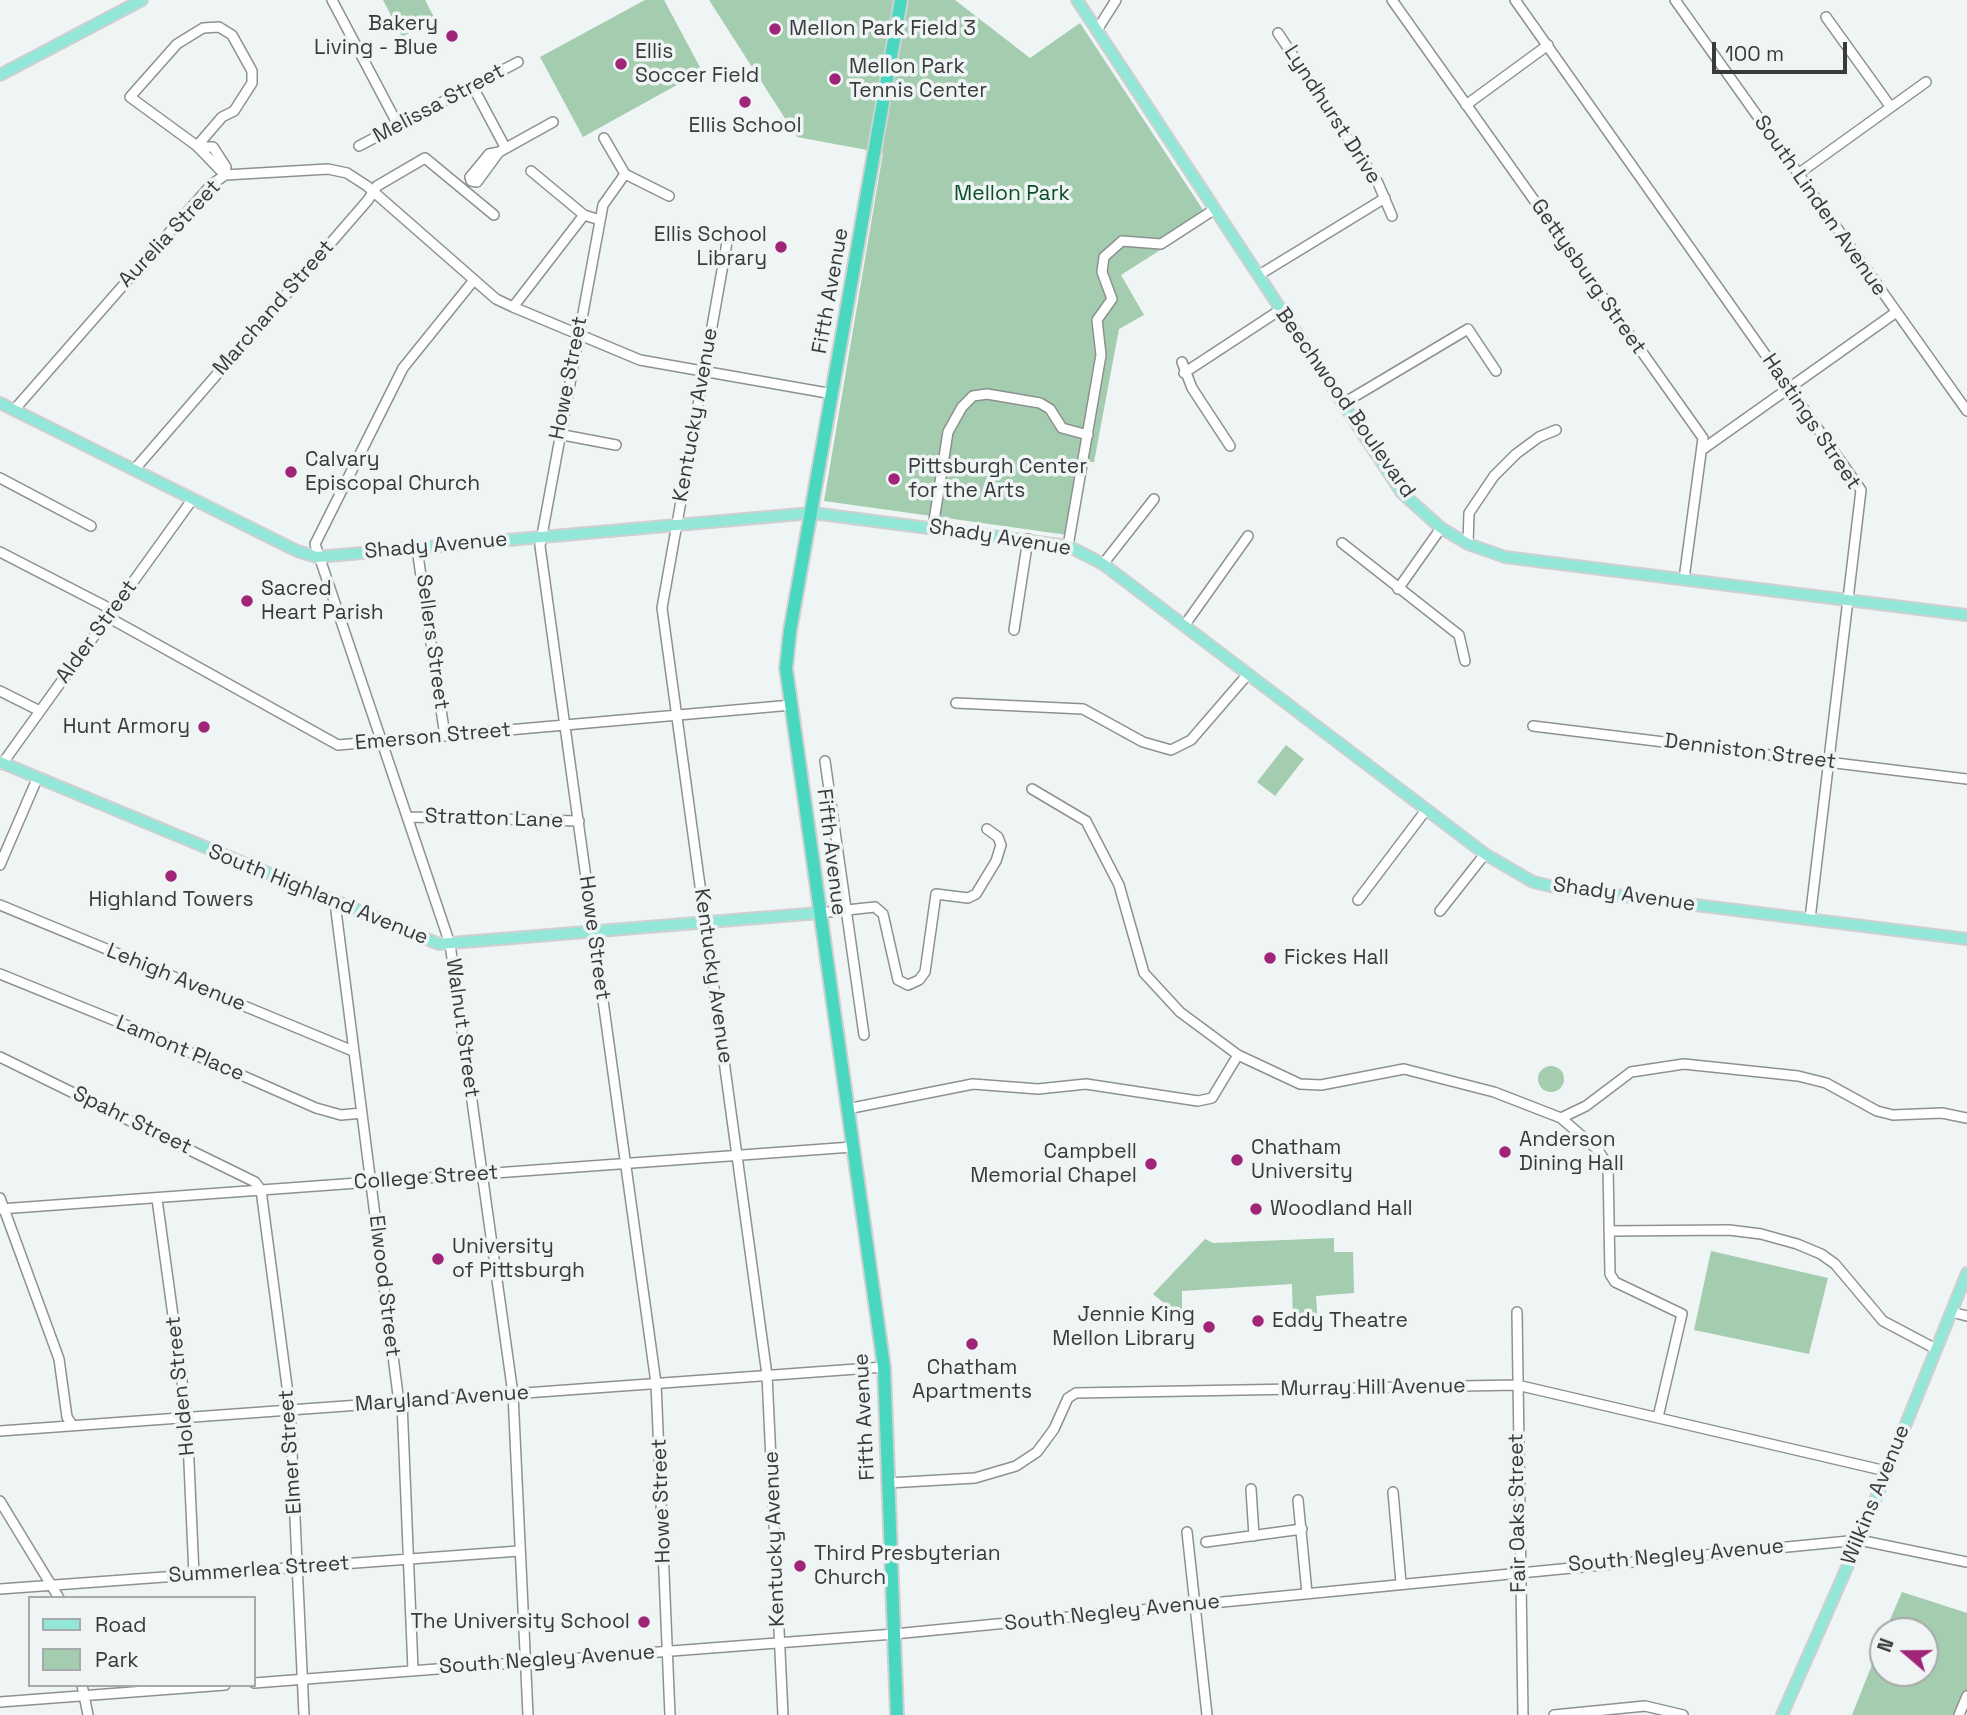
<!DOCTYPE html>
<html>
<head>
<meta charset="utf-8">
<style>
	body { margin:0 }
	#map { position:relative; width:1967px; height:1715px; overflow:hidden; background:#eff4f4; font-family:"Space Grotesk",sans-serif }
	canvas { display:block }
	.legend { position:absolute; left:28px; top:1596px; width:228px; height:91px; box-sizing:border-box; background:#eff4f4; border:2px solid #a6aaaa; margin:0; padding:9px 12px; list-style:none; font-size:21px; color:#393a3b }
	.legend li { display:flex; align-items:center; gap:14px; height:35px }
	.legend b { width:35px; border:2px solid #a6aaaa }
	.north { position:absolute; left:1869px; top:1617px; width:70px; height:70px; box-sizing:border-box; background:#eff4f4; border:2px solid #a6aaaa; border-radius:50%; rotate:290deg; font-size:19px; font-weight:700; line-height:28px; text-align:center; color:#393a3b }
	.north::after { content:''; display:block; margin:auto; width:24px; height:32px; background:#a02478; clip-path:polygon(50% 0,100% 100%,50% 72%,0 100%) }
	.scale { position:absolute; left:1712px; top:42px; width:135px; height:32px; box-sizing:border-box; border:4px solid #393a3b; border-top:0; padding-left:9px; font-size:21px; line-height:24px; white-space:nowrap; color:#393a3b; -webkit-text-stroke:5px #eff4f4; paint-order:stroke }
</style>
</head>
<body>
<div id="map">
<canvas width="1967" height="1715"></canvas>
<ul class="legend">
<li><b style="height:9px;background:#92e7d9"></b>Road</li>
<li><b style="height:19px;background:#a4ccae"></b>Park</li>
</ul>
<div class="north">N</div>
<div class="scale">100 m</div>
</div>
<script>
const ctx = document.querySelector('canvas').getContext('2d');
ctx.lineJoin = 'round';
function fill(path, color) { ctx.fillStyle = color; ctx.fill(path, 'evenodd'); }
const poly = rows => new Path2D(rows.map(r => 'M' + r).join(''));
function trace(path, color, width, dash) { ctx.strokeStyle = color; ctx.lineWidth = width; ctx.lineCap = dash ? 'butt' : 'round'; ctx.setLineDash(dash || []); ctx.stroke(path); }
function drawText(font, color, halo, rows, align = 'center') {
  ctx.font = font + ' "Space Grotesk",sans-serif'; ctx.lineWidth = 7; ctx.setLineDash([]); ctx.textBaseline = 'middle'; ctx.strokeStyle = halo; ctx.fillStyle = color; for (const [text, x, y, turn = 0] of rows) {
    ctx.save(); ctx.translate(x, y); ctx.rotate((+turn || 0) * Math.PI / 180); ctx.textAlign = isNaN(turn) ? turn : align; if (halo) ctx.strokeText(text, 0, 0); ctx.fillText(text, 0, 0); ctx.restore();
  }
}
const green = poly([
	[383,0,425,0,435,19,402,37],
	[645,0,664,0,702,71,583,137,540,57],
	[709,0,955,0,1030,58,1080,23,1209,219,1121,275,1144,315,1119,329,1094,462,1087,462,1075,536,824,501,883,153,797,137],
	[1286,745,1304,759,1275,796,1257,782],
	'1538 1079a13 13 0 1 1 26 0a13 13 0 1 1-26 0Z',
	[1334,1238,1334,1252,1353,1252,1354,1293,1316,1296,1318,1325,1306,1325,1306,1320,1293,1321,1292,1284,1182,1291,1182,1318,1153,1294,1205,1239,1213,1243],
	[1711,1251,1828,1278,1809,1354,1694,1330],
	[1902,1592,1967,1613,1967,1696,1959,1715,1852,1715,1883,1637,1883,1673,1925,1673,1925,1631,1885,1631]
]);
const minor = poly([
	[332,0,398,125],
	[1392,0,1703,438,1684,579],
	[1515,0,1861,490,1810,919],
	[1675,0,1967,411],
	[1826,17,1890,106],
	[1097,30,1116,0],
	[1278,33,1378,183,1392,216],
	[473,87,505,147],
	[1466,105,1548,45],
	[604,138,625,174,669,196],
	[197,146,222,117,234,111,252,83,252,71,232,35,219,27,203,28,177,44,130,97,197,146,225,175],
	[359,146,518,62],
	[198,147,213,147,226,167,225,175],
	[499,152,477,182,471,181,470,177,489,154,499,152,553,122],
	[531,171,584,215,600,220],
	[625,174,603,205,540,546,656,1383,670,1715],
	[1798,174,1926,82],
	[727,242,662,608,767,1375,783,1715],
	[1259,275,1385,198],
	[474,280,403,368,315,544,450,944,513,1394,528,1715],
	[513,307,584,215],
	[1182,362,1192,388,1230,446],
	[1184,373,1280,310],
	[1342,404,1468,329,1496,371],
	[14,410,211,185,225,175,328,169,347,173,367,186,496,299,513,307,640,360,833,394],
	[558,434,616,445],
	[1703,449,1895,313],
	[134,470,368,200,377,186,425,158,494,215],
	[0,478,91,526],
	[933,527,948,432,962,407,973,396,987,394,1040,403,1050,409,1062,428,1088,435],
	[1342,543,1459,635,1465,661],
	[1468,544,1469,513,1494,476,1516,454,1539,437,1556,430],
	[1068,546,1101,355,1097,320,1112,299,1102,272,1104,257,1122,241,1161,244,1215,209],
	[417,549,445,736],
	[0,552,105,606,115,621,338,745,792,705],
	[1103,564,1154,499],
	[1398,589,1441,528],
	[1184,626,1248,536],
	[1014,630,1028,539],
	[0,691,40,711],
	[956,703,1083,709,1143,742,1171,750,1191,740,1248,674],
	[1533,726,1967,779],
	[825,761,864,1035],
	[2,764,192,500],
	[1032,789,1086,821,1119,885,1144,973,1180,1012,1238,1055],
	[408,817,579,821],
	[0,865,37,779],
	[1358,900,1426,810],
	[335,903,398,1395,402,1402,413,1670],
	[0,905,353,1051],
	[1440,911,1485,854],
	[819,913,875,907,883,914,898,980,908,985,919,980,925,972,936,894,968,898,976,894,996,861,1001,845,998,837,987,829],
	[0,974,148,1034,316,1108,341,1115,362,1113],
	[0,1057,255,1182,261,1190,290,1409,304,1715],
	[847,1109,973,1084,1038,1089,1086,1084,1198,1101,1212,1098,1238,1055,1300,1084,1321,1085,1404,1069,1494,1092,1561,1118,1598,1150,1608,1166,1610,1274,1615,1282,1682,1314,1658,1417],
	[1561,1118,1586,1106,1631,1072,1684,1064,1798,1076,1826,1083,1877,1111,1893,1115,1942,1113,1967,1118],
	[0,1198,59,1359,67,1417,72,1425],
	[157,1199,187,1418,194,1575],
	[0,1209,852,1147],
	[1609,1231,1729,1230,1761,1234,1797,1244,1821,1254,1835,1264,1883,1321,1936,1349],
	[1517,1312,1523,1715],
	[1951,1312,1967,1316],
	[0,1431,884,1367],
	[888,1483,975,1478,1016,1466,1037,1452,1054,1429,1068,1398,1076,1393,1517,1385,1886,1471],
	[1251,1489,1254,1536],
	[1393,1492,1401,1583],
	[1298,1500,1307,1593],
	[0,1501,59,1598],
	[1187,1532,1207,1715],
	[1206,1542,1302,1529],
	[0,1589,519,1551],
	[254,1683,894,1634,1859,1540,1967,1562],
	[82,1685,88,1715],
	[0,1702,225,1685],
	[1554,1715,1645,1706,1683,1715],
	[1959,1715,1967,1696]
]);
const major = poly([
	[1077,0,1402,493,1441,528,1468,544,1505,557,1967,615],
	[0,75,142,0],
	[0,403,297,551,317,557,812,513,1068,546,1103,564,1485,854,1533,882,1560,888,1967,939],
	[0,762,439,944,819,913],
	[1782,1715,1859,1540,1967,1273]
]);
const highway = poly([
	[897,1715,884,1367,786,668,790,631,901,0]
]);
const markers = [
	[775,29,7,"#a02478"],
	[452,36,7,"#a02478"],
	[621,64,7,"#a02478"],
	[835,79,7,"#a02478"],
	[745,102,7,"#a02478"],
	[781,247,7,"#a02478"],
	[291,472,7,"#a02478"],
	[894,479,7,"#a02478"],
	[247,601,7,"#a02478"],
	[204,727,7,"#a02478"],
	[171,876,7,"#a02478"],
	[1270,958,7,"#a02478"],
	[1505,1152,7,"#a02478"],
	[1237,1160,7,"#a02478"],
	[1151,1164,7,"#a02478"],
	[1256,1209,7,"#a02478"],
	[438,1259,7,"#a02478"],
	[1258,1321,7,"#a02478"],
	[1209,1327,7,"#a02478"],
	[972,1344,7,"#a02478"],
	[800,1566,7,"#a02478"],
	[644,1622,7,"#a02478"]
];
const poiNames = [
	["Bakery",438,24,"right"],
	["Living - Blue",438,48,"right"],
	["Mellon Park Field 3",789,29],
	["Ellis",635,52],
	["Soccer Field",635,76],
	["Mellon Park",849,67],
	["Tennis Center",849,91],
	["Ellis School",745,126,"center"],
	["Ellis School",767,235,"right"],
	["Library",767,259,"right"],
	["Calvary",305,460],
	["Episcopal Church",305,484],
	["Pittsburgh Center",908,467],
	["for the Arts",908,491],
	["Sacred",261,589],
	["Heart Parish",261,613],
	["Hunt Armory",190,727,"right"],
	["Highland Towers",171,900,"center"],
	["Fickes Hall",1284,958],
	["Anderson",1519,1140],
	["Dining Hall",1519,1164],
	["Chatham",1251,1148],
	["University",1251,1172],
	["Campbell",1137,1152,"right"],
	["Memorial Chapel",1137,1176,"right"],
	["Woodland Hall",1270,1209],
	["University",452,1247],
	["of Pittsburgh",452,1271],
	["Jennie King",1195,1315,"right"],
	["Mellon Library",1195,1339,"right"],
	["Eddy Theatre",1272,1321],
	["Chatham",972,1368,"center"],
	["Apartments",972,1392,"center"],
	["Third Presbyterian",814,1554],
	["Church",814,1578],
	["The University School",630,1622,"right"]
];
const streetNames = [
	["Melissa Street",439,104,-28],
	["Lyndhurst Drive",1332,115,57],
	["South Linden Avenue",1820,206,55],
	["Aurelia Street",170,234,-47],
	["Gettysburg Street",1588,277,55],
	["Fifth Avenue",831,291,-80],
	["Marchand Street",274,308,-49],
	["Howe Street",569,378,-79],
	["Beechwood Boulevard",1345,403,55],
	["Kentucky Avenue",696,415,-80],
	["Hastings Street",1811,422,56],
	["Shady Avenue",1000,538,9],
	["Shady Avenue",436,546,-5],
	["Alder Street",97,632,-54],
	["Sellers Street",432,642,82],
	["Emerson Street",433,737,-5],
	["Denniston Street",1750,752,7],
	["Stratton Lane",494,819,2],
	["Fifth Avenue",831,852,83],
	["South Highland Avenue",318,895,22],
	["Shady Avenue",1624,895,8],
	["Howe Street",594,938,82],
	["Kentucky Avenue",713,976,82],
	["Lehigh Avenue",176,978,22],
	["Walnut Street",462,1028,82],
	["Lamont Place",180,1049,23],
	["Spahr Street",132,1121,26],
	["College Street",426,1178,-4],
	["Elwood Street",384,1286,83],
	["Holden Street",181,1386,-96],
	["Murray Hill Avenue",1373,1388,-1],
	["Maryland Avenue",442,1399,-4],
	["Fifth Avenue",865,1417,-93],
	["Elmer Street",291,1452,-94],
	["Wilkins Avenue",1876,1495,-68],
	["Howe Street",662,1501,-92],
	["Fair Oaks Street",1518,1513,-91],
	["Kentucky Avenue",775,1539,-92],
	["South Negley Avenue",1676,1556,-5],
	["Summerlea Street",259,1570,-4],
	["South Negley Avenue",1112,1613,-6],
	["South Negley Avenue",547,1660,-4]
];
const parkNames = [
	["Mellon Park",1012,194]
];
fill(green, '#a4ccae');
trace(minor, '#8d9192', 12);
trace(major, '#cfd0d0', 14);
trace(highway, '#cfd0d0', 16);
trace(minor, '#fff', 9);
trace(major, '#92e7d9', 10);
trace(highway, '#49d7c0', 12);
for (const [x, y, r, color] of markers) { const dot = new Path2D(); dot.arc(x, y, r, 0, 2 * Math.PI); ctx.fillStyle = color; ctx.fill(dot); trace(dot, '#eff4f4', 2.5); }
drawText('21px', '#393a3b', '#eff4f4', poiNames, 'left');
drawText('21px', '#393a3b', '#eff4f4', streetNames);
drawText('21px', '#0b4d27', '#eff4f4', parkNames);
</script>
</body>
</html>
